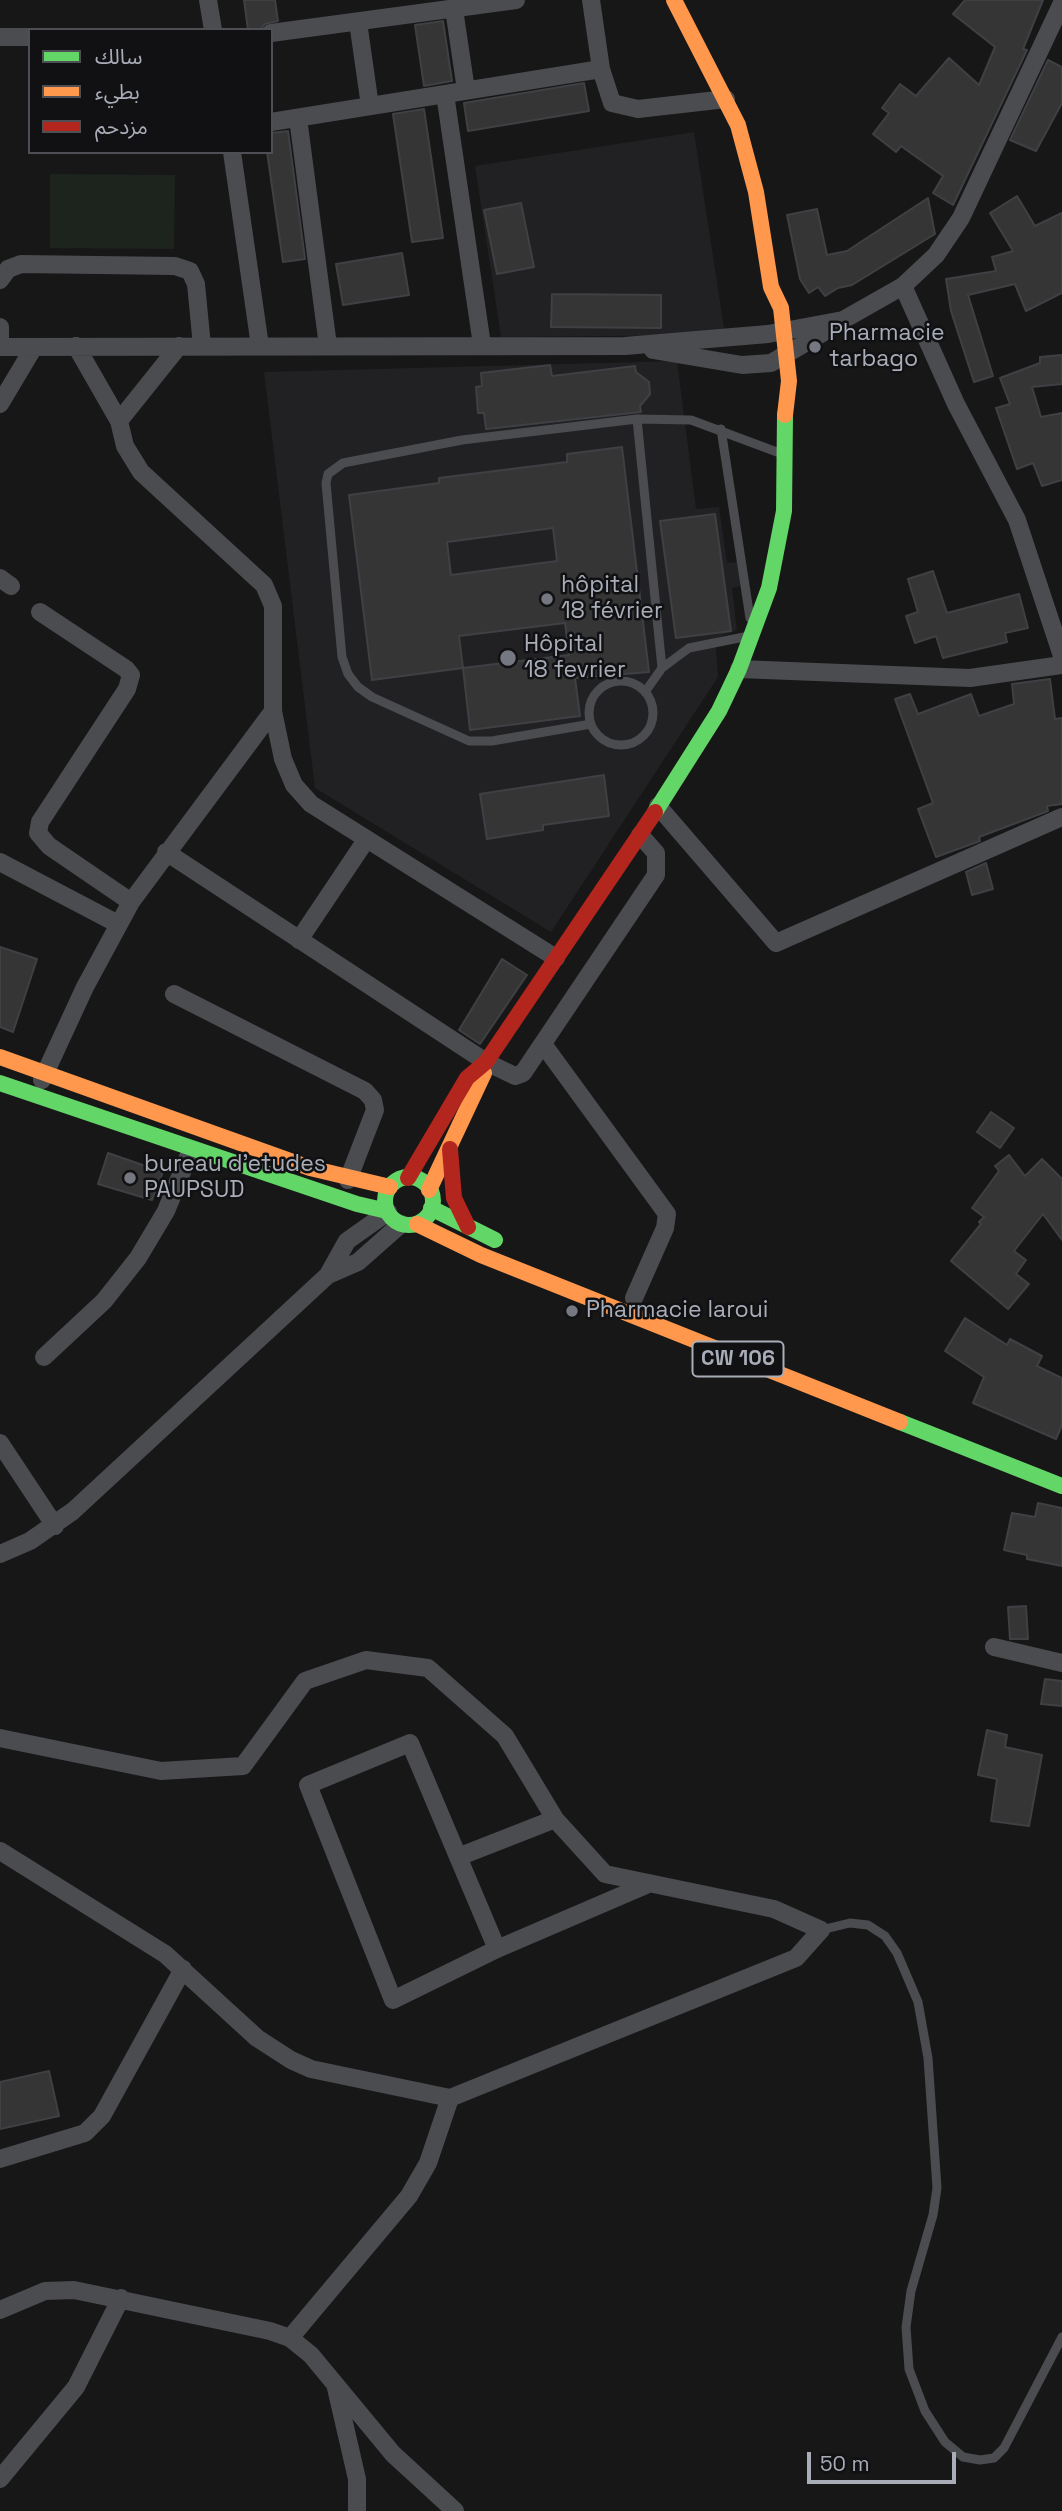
<!DOCTYPE html>
<html>
<head>
<meta charset="utf-8">
<style>
	body { margin:0 }
	#map { position:relative; width:1062px; height:2511px; overflow:hidden; background:#171717; font-family:"Space Grotesk","Noto Sans Arabic",sans-serif }
	canvas { display:block }
	.legend { position:absolute; left:28px; top:28px; width:245px; height:126px; box-sizing:border-box; background:#111113; border:2px solid #4d4f55; margin:0; padding:9px 12px; list-style:none; font-size:21px; color:#a8adb8 }
	.legend li { display:flex; align-items:center; gap:14px; height:35px }
	.legend b { width:35px; border:2px solid #4d4f55 }
	.scale { position:absolute; left:807px; top:2452px; width:149px; height:32px; box-sizing:border-box; border:4px solid #a8adb8; border-top:0; padding-left:9px; font-size:21px; line-height:24px; white-space:nowrap; color:#a8adb8; -webkit-text-stroke:5px #111113; paint-order:stroke }
</style>
</head>
<body>
<div id="map">
<canvas width="1062" height="2511"></canvas>
<ul class="legend">
<li><b style="height:9px;background:#63d668"></b>سالك</li>
<li><b style="height:9px;background:#ff974d"></b>بطيء</li>
<li><b style="height:9px;background:#b3261e"></b>مزدحم</li>
</ul>
<div class="scale">50 m</div>
</div>
<script>
const ctx = document.querySelector('canvas').getContext('2d');
ctx.lineJoin = 'round';
function fill(path, color) { ctx.fillStyle = color; ctx.fill(path, 'evenodd'); }
const poly = rows => new Path2D(rows.map(r => 'M' + r).join(''));
function trace(path, color, width, dash) { ctx.strokeStyle = color; ctx.lineWidth = width; ctx.lineCap = dash ? 'butt' : 'round'; ctx.setLineDash(dash || []); ctx.stroke(path); }
function drawText(font, color, halo, rows, align = 'center') {
  ctx.font = font + ' "Space Grotesk",sans-serif'; ctx.lineWidth = 5; ctx.setLineDash([]); ctx.textBaseline = 'middle'; ctx.strokeStyle = halo; ctx.fillStyle = color; for (const [text, x, y, turn = 0] of rows) {
    ctx.save(); ctx.translate(x, y); ctx.rotate((+turn || 0) * Math.PI / 180); ctx.textAlign = isNaN(turn) ? turn : align; if (halo) ctx.strokeText(text, 0, 0); ctx.fillText(text, 0, 0); ctx.restore();
  }
}
const built = poly([
	[694,132,725,335,501,337,475,166],
	[677,361,696,509,719,507,727,563,737,562,741,586,732,588,737,630,715,639,718,677,551,932,315,788,264,372]
]);
const green = poly([
	[50,174,175,175,174,249,50,248]
]);
const building = poly([
	[244,0,275,0,278,21,265,24,260,30,248,30,244,0],
	[965,0,1043,0,1023,49,1027,50,953,205,933,193,943,176,901,146,896,152,873,134,889,113,882,108,900,84,916,96,949,58,979,85,995,47,953,14,965,0],
	[443,21,452,81,424,86,415,25,443,21],
	[1048,60,1062,67,1062,103,1036,151,1010,140,1048,60],
	[584,83,589,111,468,131,464,103,584,83],
	[424,109,443,238,412,242,393,114,424,109],
	[288,131,305,259,283,262,267,152,271,152,271,133,288,131],
	[1017,196,1035,226,1062,213,1062,293,1026,311,1015,284,968,295,993,376,974,382,951,311,946,279,996,271,992,257,1013,251,990,213,1017,196],
	[928,198,935,234,852,285,838,288,825,296,818,287,809,293,800,279,787,215,817,209,827,255,847,251,928,198],
	[521,203,534,267,497,274,484,210,521,203],
	[402,253,409,295,343,305,336,264,402,253],
	[552,294,661,295,661,328,551,327,552,294],
	[1062,355,1062,384,1032,387,1041,417,1062,413,1062,480,1042,486,1033,463,1017,469,996,408,1010,404,1000,378,1040,363,1040,357,1062,355],
	[550,365,552,376,635,366,636,372,649,382,650,394,640,406,641,412,486,429,484,413,478,413,476,387,482,386,481,373,550,365],
	[622,447,649,672,575,678,580,716,470,730,463,668,372,680,349,495,439,483,439,478,567,462,567,454,622,447],
	[553,528,557,561,451,575,447,542,553,528],
	[565,623,569,655,463,668,459,636,565,623],
	[715,514,731,631,676,638,660,521,715,514],
	[933,571,947,613,1019,594,1028,628,1005,633,1007,642,943,658,936,636,915,643,906,616,918,612,908,579,933,571],
	[1050,679,1055,719,1062,718,1062,804,1047,806,1048,811,979,837,980,841,936,857,918,809,933,803,895,699,910,694,918,714,971,694,979,716,1014,704,1012,684,1050,679],
	[604,775,609,816,543,825,543,830,487,839,480,794,604,775],
	[986,863,993,889,972,895,966,872,986,863],
	[0,947,37,959,13,1032,0,1027,0,947],
	[502,959,527,975,480,1044,459,1030,502,959],
	[991,1112,1014,1128,1000,1148,977,1132,991,1112],
	[108,1153,163,1172,152,1200,98,1184,108,1153],
	[1009,1155,1025,1176,1042,1159,1062,1179,1062,1240,1043,1214,1014,1251,1026,1260,1016,1274,1029,1284,1008,1309,951,1261,981,1224,979,1222,984,1217,972,1208,999,1171,995,1166,1009,1155],
	[965,1318,1007,1345,1010,1339,1042,1356,1037,1366,1062,1378,1062,1425,1056,1439,973,1403,984,1377,945,1351,965,1318],
	[1038,1503,1062,1508,1062,1566,1027,1559,1027,1555,1004,1550,1012,1513,1035,1517,1038,1503],
	[1026,1606,1028,1639,1010,1639,1008,1607,1026,1606],
	[1045,1679,1062,1681,1062,1706,1041,1704,1045,1679],
	[987,1730,1007,1735,1005,1747,1042,1755,1029,1826,991,1821,997,1779,978,1775,987,1730],
	[49,2071,59,2116,0,2129,0,2082,49,2071]
]);
const lane = poly([
	[637,419,662,668],
	[721,429,750,618],
	'589 713a32 32 0 1 1 64 0a32 32 0 1 1-64 0Z',
	[645,692,662,668,689,648,749,636],
	[591,724,492,741,469,741,372,697,358,687,348,674,342,657,326,483,328,474,343,463,462,440,637,419,691,420,785,455],
	[821,1930,850,1923,868,1925,885,1936,897,1953,918,2002,928,2058,937,2188,933,2215,911,2291,906,2327,909,2369,925,2411,945,2442,963,2457,980,2460,994,2458,1004,2448,1062,2337]
]);
const street = poly([
	[208,0,213,30],
	[591,0,601,69,612,103,638,109,726,99],
	[454,9,466,90],
	[358,22,370,106],
	[271,33,516,0],
	[0,37,30,37],
	[445,94,482,345],
	[298,118,328,346],
	[271,122,601,69],
	[232,152,260,346],
	[0,280,8,269,21,264,175,266,190,271,196,284,202,346],
	[903,286,956,404,1017,520,1062,656],
	[0,327,0,347],
	[76,346,119,421,125,446,141,472,264,585,273,606,273,711,283,759,294,785,311,804,556,958],
	[0,347,625,346,768,334,843,320,903,286,936,255,961,218,1062,3],
	[653,350,742,365,771,363,831,328],
	[0,404,34,347],
	[119,421,179,346],
	[0,578,11,586],
	[40,612,126,669,131,675,127,689,40,822,38,833,49,846,131,902],
	[739,669,970,678,1062,665],
	[658,806,776,943,1062,817],
	[166,852,486,1062,515,1076,523,1073,656,875,656,853,640,835],
	[0,862,118,924],
	[299,940,366,840],
	[174,994,365,1091,373,1100,375,1110,348,1180],
	[543,1044,667,1214,665,1228,634,1298],
	[42,1080,85,987,131,902,273,711],
	[328,1275,358,1262,401,1224],
	[44,1357,104,1301,138,1258,166,1211,191,1150],
	[0,1443,55,1526],
	[0,1554,30,1541,73,1511,328,1275,347,1241,388,1212],
	[994,1647,1062,1663],
	[0,1738,161,1771,243,1766,305,1681,366,1660,428,1668,505,1736,555,1819,605,1874,774,1909,821,1930,796,1958,450,2098,311,2069,291,2060,257,2038,165,1954,0,1851],
	[458,1857,555,1819],
	[497,1949,410,1743,308,1785,393,2000,497,1949,646,1885],
	[0,2159,85,2133,102,2116,183,1969],
	[0,2310,45,2291,74,2290,270,2331,290,2338,311,2355,393,2454,455,2511],
	[290,2338,409,2196,428,2163,450,2098],
	[336,2388,357,2479,357,2511],
	[0,2479,76,2387,121,2298]
]);
const fast = poly([
	[655,812,719,711,739,669,769,588,784,511,785,415],
	[0,1083,357,1204,387,1211],
	'385 1201a24 24 0 1 1 48 0a24 24 0 1 1-48 0Z',
	[431,1208,495,1240],
	[900,1422,1062,1486]
]);
const slow = poly([
	[674,0,738,125,756,192,771,287,781,308,789,381,785,415],
	[0,1057,310,1168,390,1187],
	[429,1190,484,1073],
	[417,1224,481,1255,900,1422]
]);
const jam = poly([
	[450,1149,454,1198,468,1227],
	[408,1178,467,1078,486,1062,655,812]
]);
const markers = [
	[815,347,7,"#757880"],
	[547,599,7,"#757880"],
	[508,658,9,"#757880"],
	[130,1178,7,"#757880"],
	[572,1311,7,"#757880"]
];
const shields = [
	[738,1359,91]
];
const shieldNames = [
	["CW 106",738,1359]
];
const poiNames = [
	["Pharmacie",829,334],
	["tarbago",829,360],
	["hôpital",561,586],
	["18 février",561,612],
	["Hôpital",524,645],
	["18 fevrier",524,671],
	["bureau d'etudes",144,1165],
	["PAUPSUD",144,1191],
	["Pharmacie laroui",586,1311]
];
fill(built, '#212123');
fill(green, '#1d241e');
fill(building, '#353536');
trace(building, '#3f4043', 2);
trace(lane, '#4b4c50', 9);
trace(street, '#4b4c50', 18);
trace(fast, '#63d668', 16);
trace(slow, '#ff974d', 16);
trace(jam, '#b3261e', 16);
for (const [x, y, r, color] of markers) { const dot = new Path2D(); dot.arc(x, y, r, 0, 2 * Math.PI); ctx.fillStyle = color; ctx.fill(dot); trace(dot, '#111113', 2.5); }
for (const [x, y, w] of shields) { const box = new Path2D(); box.roundRect(x - w / 2, y - 17.5, w, 35, 5); ctx.fillStyle = '#111113'; ctx.fill(box); trace(box, '#a8adb8', 2); }
drawText('bold 21px', '#a8adb8', null, shieldNames);
drawText('23px', '#a8adb8', '#111113', poiNames, 'left');
</script>
</body>
</html>
